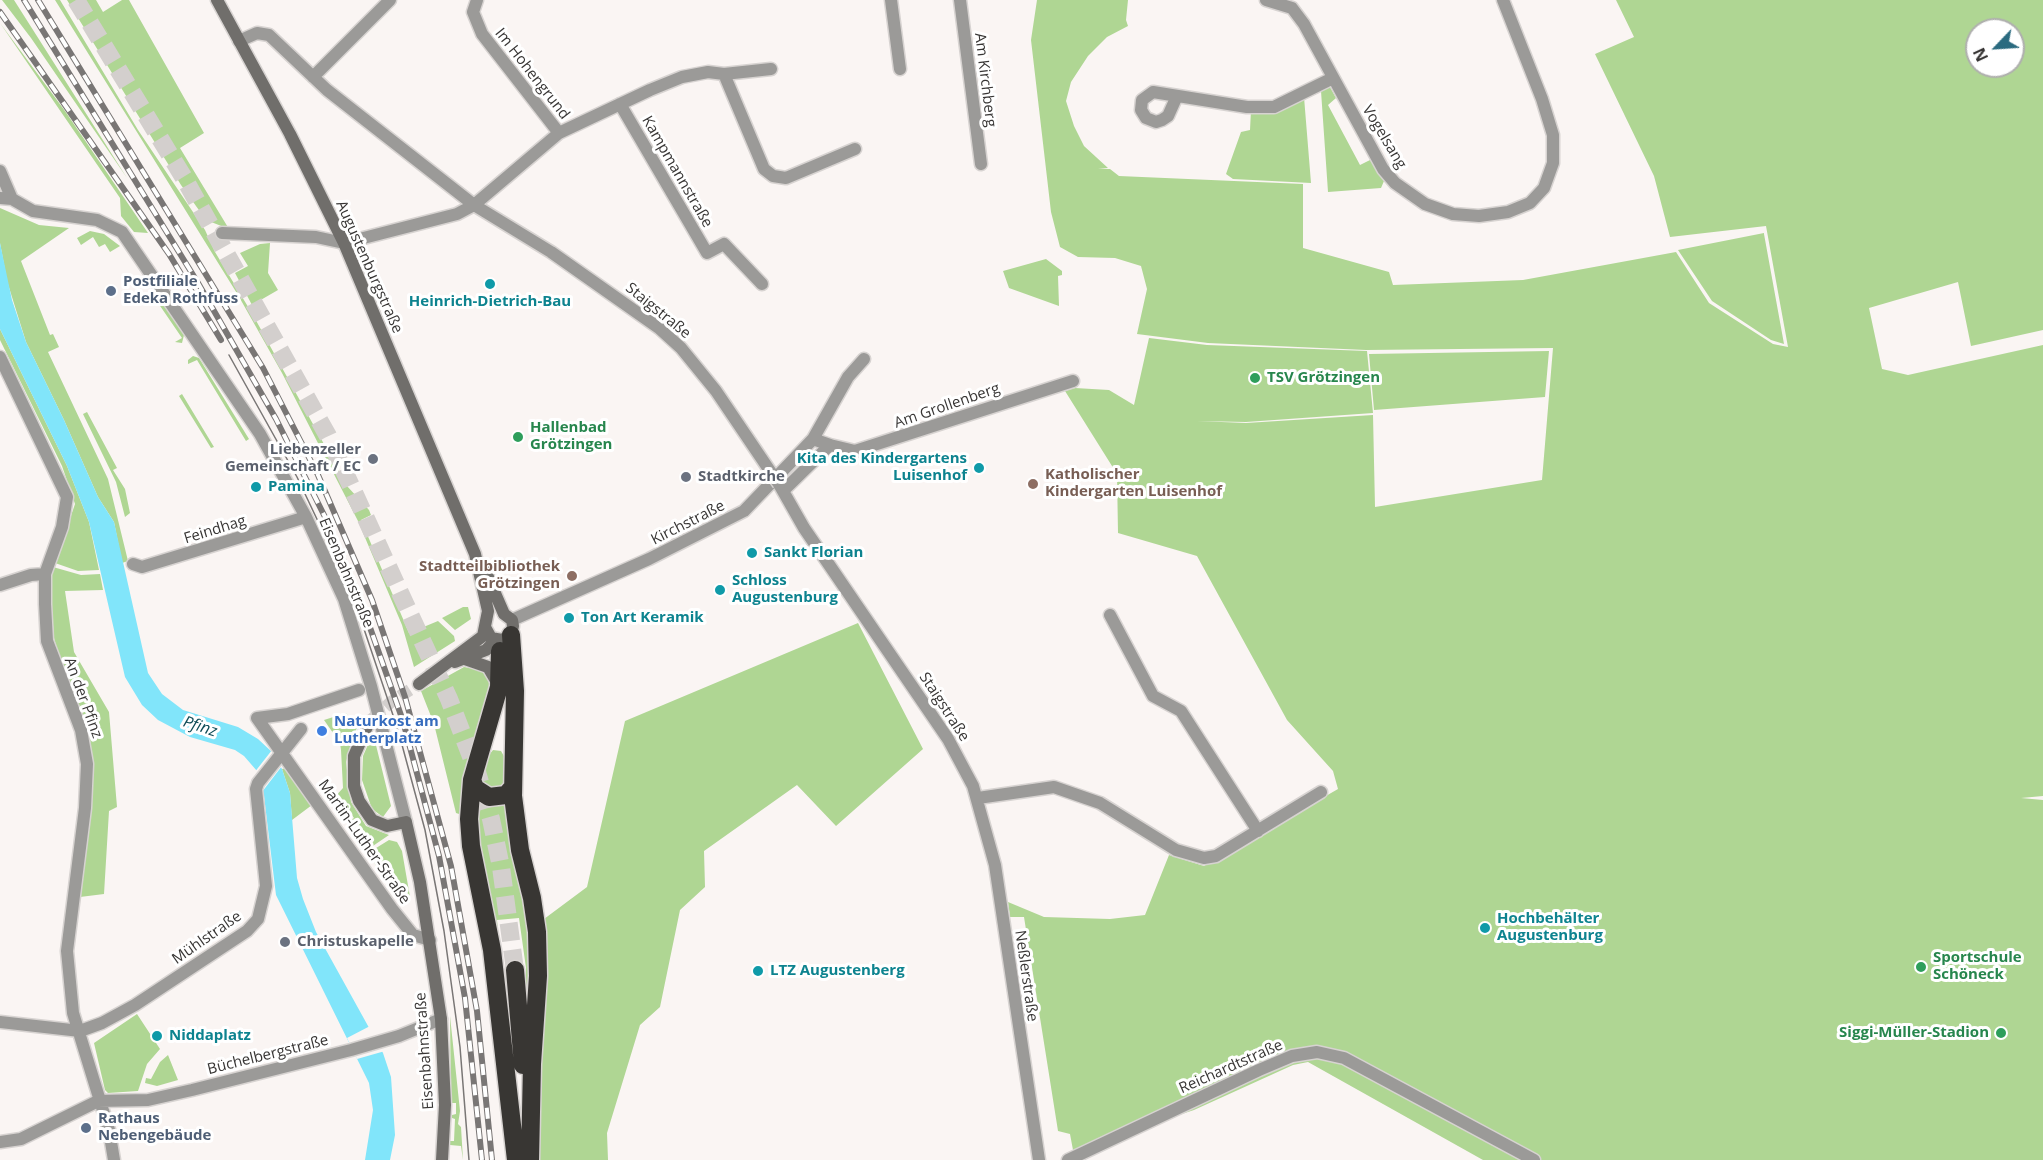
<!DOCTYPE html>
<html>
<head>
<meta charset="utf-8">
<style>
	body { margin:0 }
	#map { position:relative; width:2043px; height:1160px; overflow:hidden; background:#faf5f3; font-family:"Open Sans",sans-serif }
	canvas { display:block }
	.north { position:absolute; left:1965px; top:18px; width:60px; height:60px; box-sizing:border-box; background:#fff; border:2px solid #afafae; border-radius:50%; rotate:245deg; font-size:16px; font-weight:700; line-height:24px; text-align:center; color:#383635 }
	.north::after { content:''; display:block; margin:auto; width:21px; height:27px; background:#2a6a7f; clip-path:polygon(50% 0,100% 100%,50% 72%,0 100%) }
</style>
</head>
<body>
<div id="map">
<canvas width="2043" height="1160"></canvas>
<div class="north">N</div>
</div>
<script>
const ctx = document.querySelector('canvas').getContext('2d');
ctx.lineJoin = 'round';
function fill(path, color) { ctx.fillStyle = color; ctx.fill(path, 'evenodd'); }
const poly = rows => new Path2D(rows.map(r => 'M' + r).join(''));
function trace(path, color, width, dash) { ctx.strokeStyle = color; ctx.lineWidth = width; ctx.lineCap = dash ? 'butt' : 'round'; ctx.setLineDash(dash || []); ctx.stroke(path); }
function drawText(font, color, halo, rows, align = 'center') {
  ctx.font = font + ' "Open Sans",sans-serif'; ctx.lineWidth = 6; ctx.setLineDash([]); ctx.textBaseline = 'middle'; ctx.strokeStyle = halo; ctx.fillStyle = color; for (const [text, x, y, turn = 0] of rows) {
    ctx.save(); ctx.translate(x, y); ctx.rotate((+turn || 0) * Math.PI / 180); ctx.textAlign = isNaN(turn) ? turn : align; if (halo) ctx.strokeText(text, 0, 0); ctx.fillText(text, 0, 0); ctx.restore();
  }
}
const green = poly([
	[2,0,14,0,127,178,31,38],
	[55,0,60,0,138,130,205,230,215,252,253,315,347,486,369,510,371,515,361,520,409,633,438,621,454,636,455,641,414,667,402,625,358,521,282,373,238,295],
	[67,0,96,0,103,12,122,0,129,0,204,133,180,148,229,229,206,220,181,185],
	[1037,0,1128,0,1126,20,1128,26,1107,37,1088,56,1071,82,1066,101,1074,126,1084,146,1108,168,1098,169,1110,169,1119,176,1303,184,1303,248,1389,272,1393,285,1523,280,1676,252,1709,303,1773,344,1788,347,1766,226,1670,237,1654,176,1595,54,1634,37,1616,0,2043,0,2043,330,1971,346,1958,282,1869,308,1882,369,1908,375,2043,345,2043,796,2021,798,2043,800,2043,1160,1483,1160,1308,1062,1293,1065,1194,1110,1073,1150,1070,1134,1058,1131,1024,917,1010,917,1008,902,1044,917,1110,919,1145,915,1169,855,1204,866,1338,789,1333,771,1287,720,1197,556,1118,533,1117,474,1065,391,1075,388,1109,390,1134,405,1149,338,1207,345,1367,351,1373,413,1246,422,1197,421,1246,423,1373,415,1375,507,1542,480,1553,348,1366,350,1208,343,1137,334,1147,289,1141,266,1115,258,1078,257,1060,247,1051,212,1031,40],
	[1977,30,2013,30,2013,66,1977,66],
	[0,23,65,111,148,233,134,232,121,216,120,198],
	[1330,87,1336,98,1328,105,1360,165,1370,160,1384,181,1381,188,1328,192,1321,91],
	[1304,97,1311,183,1233,179,1226,174,1241,132,1250,130,1251,110],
	[0,208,39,225,69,228,21,261,50,335,53,334,59,347,48,352,108,479,128,561,122,563,114,522,98,497,64,420,26,342,7,281,0,243],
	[90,231,104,234,120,246,110,252,105,244,99,247,93,237,81,245,77,238],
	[1764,233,1764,234,1784,344,1771,340,1712,301,1678,250],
	[270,243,268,273,278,290,252,305,235,273,248,266,240,253,260,244],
	[1046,259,1062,271,1062,275,1058,276,1059,306,1009,288,1003,271],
	[154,297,159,298,184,335,182,343,175,342,182,338],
	[0,329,67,466,89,522,99,570,78,571,55,563,75,504,62,466,0,340],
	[1549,351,1545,397,1374,410,1369,354],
	[193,356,199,358,249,439,246,441,197,360,188,364,188,360],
	[182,394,214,447,211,448,179,396],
	[87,412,117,468,113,470,125,489,130,513,125,517,116,482,83,414],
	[53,567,81,575,100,574,103,590,65,591,74,652,109,712,117,807,109,811,104,894,80,897,92,764,90,739,80,707,61,665,54,638,50,585],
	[463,607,468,607,471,619,455,630,442,618],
	[858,623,923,749,836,826,797,785,704,851,705,887,680,910,660,1007,640,1025,607,1133,608,1160,538,1160,540,922,587,887,625,721],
	[464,667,483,670,492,683,462,815,456,813,434,724,421,691],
	[346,713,358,726,353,736,346,762,351,802,366,826,389,835,367,850,365,847,371,842,357,822,351,826,348,822,354,818,341,800,334,804,332,800,343,788,341,750,340,743,324,720],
	[373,733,391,806,383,817,372,809,362,780,363,756],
	[493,750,501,751,505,758,503,785,497,791,483,784,482,779,489,755],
	[287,768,312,805,292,820,290,793,282,769],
	[475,799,508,804,534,968,526,1012,526,968,519,918,497,920,508,1030,476,848],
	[389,840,397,842,402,851,410,897,384,863,377,867,368,853],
	[137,1014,160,1049,147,1064,138,1091,108,1093,105,1090,94,1043],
	[450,1016,460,1111,458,1124,461,1127,463,1160,461,1146,450,1145,450,1141,454,1141,455,1119,452,1118,452,1115,456,1114,456,1103,451,1103],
	[168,1055,178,1080,157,1086,145,1083,146,1078,151,1079,160,1062]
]);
const water = poly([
	[0,243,12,300,26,342,64,420,98,497,114,522,148,673,162,694,183,710,238,727,258,739,272,752,282,769,290,793,297,878,303,899,316,932,383,1053,391,1077,395,1135,390,1160,365,1160,373,1110,369,1083,276,895,264,796,257,771,244,756,235,750,190,737,158,720,142,705,125,677,89,522,67,466,0,329]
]);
const pier = poly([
	[272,750,282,766,262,792,254,773],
	[372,1025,385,1051,357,1059,347,1038]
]);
const secondaryTunnel = poly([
	[372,719,391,702,419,684]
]);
const highwayTunnel = poly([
	[76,0,184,178,328,436,449,699,477,772,491,819,501,867,515,970]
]);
const street = poly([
	[477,0,473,12,482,34,559,133],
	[891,0,900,69],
	[960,0,981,164],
	[1266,0,1292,8],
	[1292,8,1304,24,1383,169,1395,183,1425,204,1453,214,1479,216,1508,212,1530,203,1544,188,1553,163,1553,135,1542,99,1503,0],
	[239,41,257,33,269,35,327,90,474,205,551,252,659,328,681,348,716,391,772,474],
	[724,74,764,169,773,176,786,178,855,149],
	[313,77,390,0],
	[1177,96,1168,116,1162,120,1156,122,1146,118,1141,110,1142,100,1153,92,1247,107,1274,107,1333,78],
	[620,104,707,253,724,244,762,284],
	[0,171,12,199],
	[0,198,12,199,33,211,97,220,122,232,260,434,306,517,344,599,371,686,406,822],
	[222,233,316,237,344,243,457,214,474,205,559,133,650,90,682,77,708,72,724,74,771,69],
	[0,357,67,497,62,527,45,574,45,604,47,641,81,730,87,764,85,808,67,951,73,1013,109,1130,114,1160],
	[830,445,855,451,1073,381],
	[779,484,804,528,948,739,973,786,995,865,1039,1160],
	[783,491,830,445,813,439],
	[133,564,142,567,306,517],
	[0,585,31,575,45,574],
	[1110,615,1153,696,1181,711,1258,831],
	[512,620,649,559,744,511,813,439,848,377,864,359],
	[359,690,288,714,257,718,392,909,413,935,430,940],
	[978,798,1054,787,1100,803,1176,850,1204,858,1216,856,1321,792],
	[0,1022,80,1031,102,1023,135,1005,247,931,258,919,266,886,256,789,258,783,301,729],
	[0,1142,21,1139,98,1101,148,1100,192,1090,351,1050,399,1036,441,1019],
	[1068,1160,1259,1070,1292,1056,1317,1052,1344,1058,1534,1160]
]);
const secondary = poly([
	[217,0,290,134,344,243,475,554,488,611,483,636,419,684],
	[484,568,504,614,512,620,513,626,511,635,502,640,491,638,486,629],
	[465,659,488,667,498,684],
	[455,662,486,650,496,640],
	[369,722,354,756,354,786,359,801,372,820,387,826,406,822,420,882,441,1019,445,1105,442,1160]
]);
const highway = poly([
	[511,635,515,691,513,796,520,850,532,898,537,932,538,976,532,1064,530,1160],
	[500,651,499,687,472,780,469,819,471,846,492,950,516,1160],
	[472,780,475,788,489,797,506,795,513,787],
	[515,970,523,1065]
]);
const tram = poly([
	[229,355,297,477,333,553,364,629,398,730,425,830,444,931,460,1047,469,1160]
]);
const rail = poly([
	[24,0,198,283,276,419,326,519,361,602,403,721,439,856,465,998,482,1160],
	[38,0,263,368,318,475,372,600,405,697,451,866,477,1011,492,1160],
	[0,12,169,254,221,340]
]);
const streetBridge = poly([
	[772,474,779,484]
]);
const markers = [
	[490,284,6,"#0f9aa8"],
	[111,291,6,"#5c6f8a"],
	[1255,378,6,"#2e9e5b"],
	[518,437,6,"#2e9e5b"],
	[373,459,6,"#6b7280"],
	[979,468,6,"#0f9aa8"],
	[686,477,6,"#6b7280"],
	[1033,484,6,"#8d6e63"],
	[256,487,6,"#0f9aa8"],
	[752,553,6,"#0f9aa8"],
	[572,576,6,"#8d6e63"],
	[720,590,6,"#0f9aa8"],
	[569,618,6,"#0f9aa8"],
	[322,731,6,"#3f7fe0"],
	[1485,928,6,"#0f9aa8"],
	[285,942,6,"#6b7280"],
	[1921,967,6,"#2e9e5b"],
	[758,971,6,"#0f9aa8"],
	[2001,1033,6,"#2e9e5b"],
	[157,1036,6,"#0f9aa8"],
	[86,1128,6,"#5c6f8a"]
];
const streetNames = [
	["Im Hohengrund",532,74,52],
	["Am Kirchberg",985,80,83],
	["Vogelsang",1384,137,59],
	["Kampmannstraße",677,172,60],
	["Augustenburgstraße",369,267,66],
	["Staigstraße",658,311,39],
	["Am Grollenberg",947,406,-19],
	["Kirchstraße",688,523,-27],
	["Feindhag",215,530,-17],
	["Eisenbahnstraße",346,573,67],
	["An der Pfinz",83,698,70],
	["Staigstraße",944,707,57],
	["Martin-Luther-Straße",364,842,55],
	["Mühlstraße",207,938,-35],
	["Neßlerstraße",1026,976,82],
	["Eisenbahnstraße",425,1051,-94],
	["Büchelbergstraße",268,1055,-14],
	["Reichardtstraße",1231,1067,-24]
];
const serviceNames = [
	["Postfiliale",123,282],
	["Edeka Rothfuss",123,299],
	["Rathaus",98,1119],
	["Nebengebäude",98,1136]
];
const cultureNames = [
	["Heinrich-Dietrich-Bau",490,302,"center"],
	["Kita des Kindergartens",967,459,"right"],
	["Luisenhof",967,476,"right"],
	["Pamina",268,487],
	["Sankt Florian",764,553],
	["Schloss",732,581],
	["Augustenburg",732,598],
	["Ton Art Keramik",581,618],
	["Hochbehälter",1497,919],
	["Augustenburg",1497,936],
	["LTZ Augustenberg",770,971],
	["Niddaplatz",169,1036]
];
const leisureNames = [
	["TSV Grötzingen",1267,378],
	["Hallenbad",530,428],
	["Grötzingen",530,445],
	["Sportschule",1933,958],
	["Schöneck",1933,975],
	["Siggi-Müller-Stadion",1989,1033,"right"]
];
const worshipNames = [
	["Liebenzeller",361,450,"right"],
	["Gemeinschaft / EC",361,467,"right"],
	["Stadtkirche",698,477],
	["Christuskapelle",297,942]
];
const educationNames = [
	["Katholischer",1045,475],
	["Kindergarten Luisenhof",1045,492],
	["Stadtteilbibliothek",560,567,"right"],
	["Grötzingen",560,584,"right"]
];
const shopNames = [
	["Naturkost am",334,722],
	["Lutherplatz",334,739]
];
const waterNames = [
	["Pfinz",200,727,18]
];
fill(green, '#afd693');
fill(water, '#81e5fa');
fill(pier, '#faf5f3');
trace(secondaryTunnel, '#d3cfcd', 12, [12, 6]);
trace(highwayTunnel, '#d3cfcd', 18, [18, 9]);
trace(street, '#d7d3d1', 15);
trace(secondary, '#d7d3d1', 15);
trace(highway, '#d7d3d1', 21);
trace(street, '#9b9a98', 12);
trace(secondary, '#706e6b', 12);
trace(highway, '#383633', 18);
trace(tram, '#797675', 1.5);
trace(rail, '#797675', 6);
trace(rail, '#fff', 4, [11]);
trace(streetBridge, '#d7d3d1', 15, []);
trace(streetBridge, '#9b9a98', 12);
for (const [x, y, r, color] of markers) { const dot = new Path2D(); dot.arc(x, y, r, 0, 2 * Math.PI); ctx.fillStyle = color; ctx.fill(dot); trace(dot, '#fff', 2); }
drawText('15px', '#383635', '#fff', streetNames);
drawText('bold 15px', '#4e5e75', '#fff', serviceNames, 'left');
drawText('bold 15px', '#0d838f', '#fff', cultureNames, 'left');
drawText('bold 15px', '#27864d', '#fff', leisureNames, 'left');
drawText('bold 15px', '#5b616d', '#fff', worshipNames, 'left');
drawText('bold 15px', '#785e54', '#fff', educationNames, 'left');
drawText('bold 15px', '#366cbe', '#fff', shopNames, 'left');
drawText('italic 16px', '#0f4c57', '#fff', waterNames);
</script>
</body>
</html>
